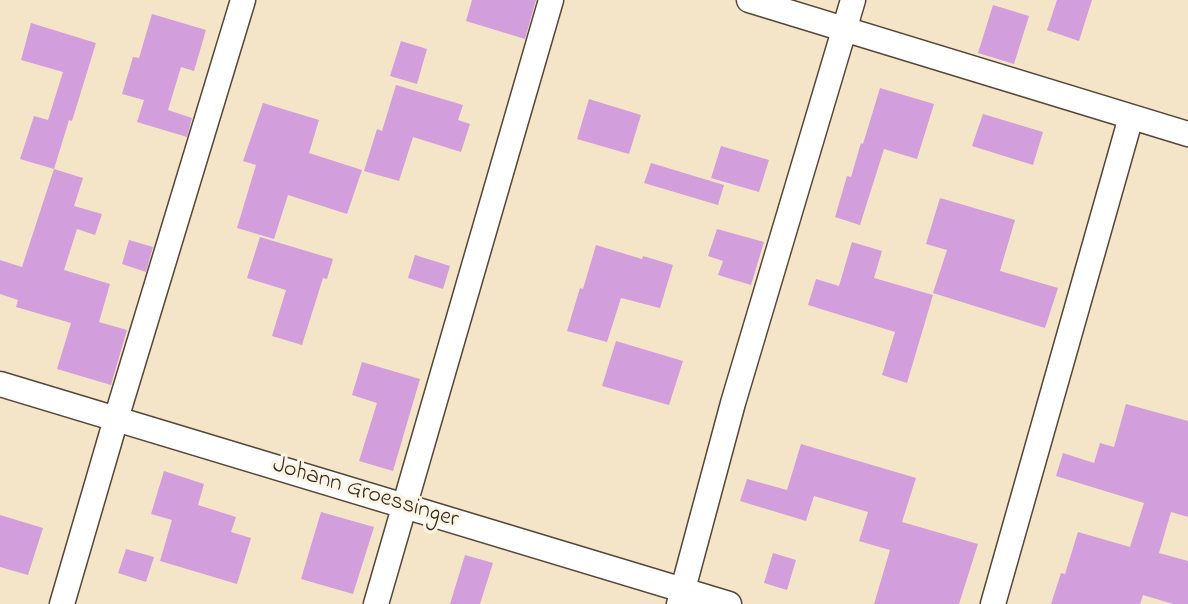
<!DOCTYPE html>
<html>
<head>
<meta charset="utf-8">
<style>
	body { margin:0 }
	canvas { display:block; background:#f4e5c9 }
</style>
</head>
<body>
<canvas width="1188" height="604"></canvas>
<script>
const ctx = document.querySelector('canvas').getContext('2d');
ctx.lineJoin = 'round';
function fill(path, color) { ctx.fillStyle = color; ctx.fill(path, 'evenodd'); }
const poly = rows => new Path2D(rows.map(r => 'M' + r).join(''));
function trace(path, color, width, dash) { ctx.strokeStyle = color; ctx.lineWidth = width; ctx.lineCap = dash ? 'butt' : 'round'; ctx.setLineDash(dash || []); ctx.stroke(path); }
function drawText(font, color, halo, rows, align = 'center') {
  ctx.font = font + ' "Indie Flower",sans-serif'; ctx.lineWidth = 6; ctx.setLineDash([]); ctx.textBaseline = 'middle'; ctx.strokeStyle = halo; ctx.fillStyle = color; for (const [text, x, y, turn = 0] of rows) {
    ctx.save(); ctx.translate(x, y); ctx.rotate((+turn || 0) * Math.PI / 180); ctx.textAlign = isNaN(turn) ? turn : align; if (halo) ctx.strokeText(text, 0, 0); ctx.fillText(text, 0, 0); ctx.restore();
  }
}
const building = poly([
	[472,0,536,0,525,39,466,21],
	[1057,0,1092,0,1079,41,1047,30],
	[993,5,1029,16,1014,64,978,53],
	[152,14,206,30,194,71,181,67,168,110,192,118,187,137,137,122,144,100,122,94,133,57,139,58],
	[31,23,96,43,72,121,69,120,54,169,20,159,34,116,48,120,63,72,21,60],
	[401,41,427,49,417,84,390,76],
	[396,85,463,105,458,120,470,124,461,152,413,137,399,181,364,171,377,129,382,131],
	[880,88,934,104,917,159,884,149,860,225,835,217,847,176,851,177,861,143,863,144],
	[589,99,641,115,629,154,577,139],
	[263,103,319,120,309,153,362,170,347,214,288,195,274,239,237,228,256,165,243,161],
	[983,114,1043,132,1033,165,972,146],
	[721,146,769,160,759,192,711,178],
	[651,163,724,185,718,205,644,183],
	[54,169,83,178,74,206,102,214,95,235,77,229,64,270,110,284,99,322,127,330,111,385,57,369,71,323,16,307,18,300,0,294,0,260,22,267],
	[940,198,1015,220,1000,271,1058,288,1045,328,933,293,947,250,926,244],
	[717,229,764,242,751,285,718,275,723,261,708,256],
	[260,237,333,259,327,279,323,278,302,345,272,336,286,290,247,278],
	[129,240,153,247,146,272,122,264],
	[852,242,882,251,874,278,933,295,907,383,882,375,895,332,808,305,816,279,839,286],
	[596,245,642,259,643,256,673,265,660,308,621,298,607,342,567,331,580,288,583,289],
	[415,255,450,266,443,289,408,278],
	[616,341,683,361,669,405,602,386],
	[362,362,420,379,393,471,359,461,377,403,352,395],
	[1126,404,1188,421,1188,517,1171,512,1159,553,1188,561,1188,604,1173,604,1143,595,1140,604,1051,604,1061,573,1065,574,1078,532,1130,547,1144,503,1056,476,1063,453,1094,463,1100,443,1114,447],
	[801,444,916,478,902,522,978,544,959,604,874,604,890,550,859,541,868,512,814,496,806,521,740,501,747,479,787,490],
	[164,471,204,484,198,505,236,517,231,532,251,538,237,584,160,561,172,520,151,514],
	[321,512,374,527,353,594,301,579],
	[0,515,43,528,28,575,0,567],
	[126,549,154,557,146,582,118,573],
	[773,553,796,560,787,590,764,583],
	[465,555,493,563,480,604,450,604]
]);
const minor = poly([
	[749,0,1188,134],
	[0,384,729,604],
	[62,604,116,419,243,0],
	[376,604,551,0],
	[679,604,733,403,853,0],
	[993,604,1131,117]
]);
const streetNames = [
	["Johann Groessinger",365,494,17]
];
fill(building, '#d29edc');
trace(minor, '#574638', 27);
trace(minor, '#fff', 24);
drawText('24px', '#3b2a1e', '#fcf5e5', streetNames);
</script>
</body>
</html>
